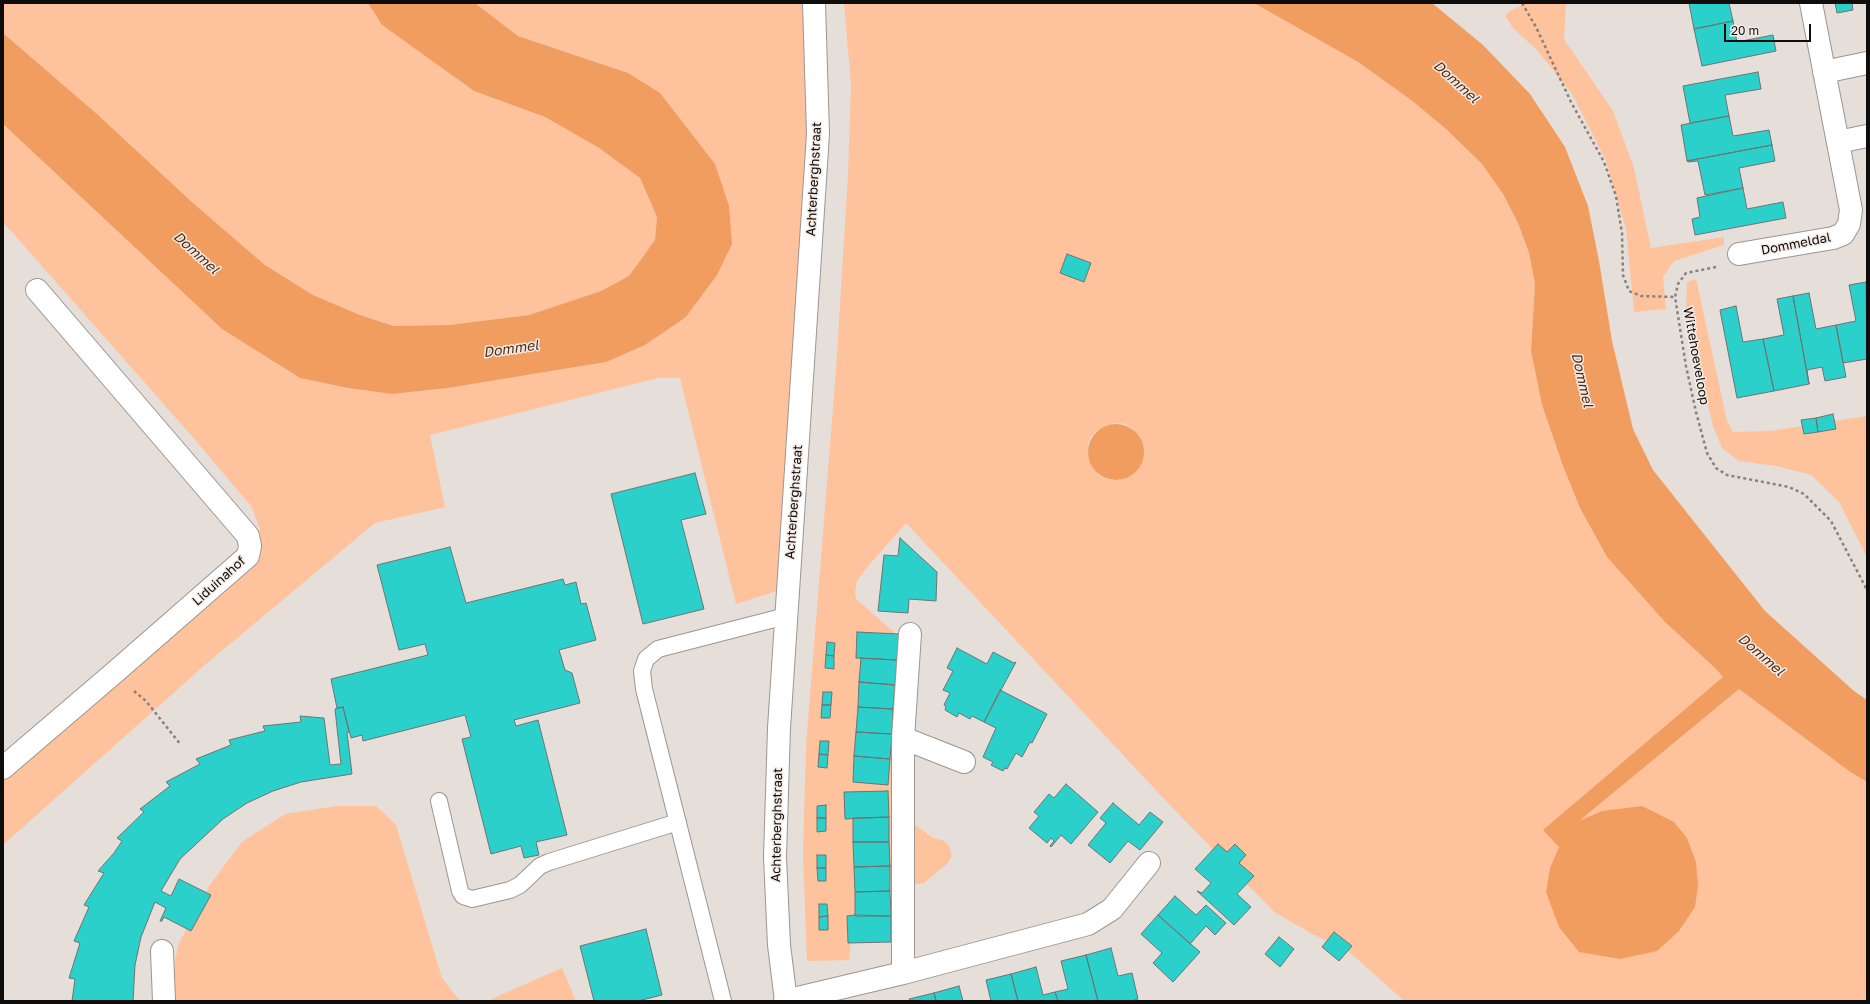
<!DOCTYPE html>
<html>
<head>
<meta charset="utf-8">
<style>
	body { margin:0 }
	#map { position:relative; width:1870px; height:1004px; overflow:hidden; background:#e6ded9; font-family:"Golos Text",sans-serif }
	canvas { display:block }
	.frame { position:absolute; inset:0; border:4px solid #0f0d0b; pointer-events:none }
	.scale { position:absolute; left:1724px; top:24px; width:87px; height:18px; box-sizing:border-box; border:2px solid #0f0d0b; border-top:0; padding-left:5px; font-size:12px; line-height:14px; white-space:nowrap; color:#0f0d0b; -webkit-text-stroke:3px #f4ebe6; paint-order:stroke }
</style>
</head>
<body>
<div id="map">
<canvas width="1870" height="1004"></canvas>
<div class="frame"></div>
<div class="scale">20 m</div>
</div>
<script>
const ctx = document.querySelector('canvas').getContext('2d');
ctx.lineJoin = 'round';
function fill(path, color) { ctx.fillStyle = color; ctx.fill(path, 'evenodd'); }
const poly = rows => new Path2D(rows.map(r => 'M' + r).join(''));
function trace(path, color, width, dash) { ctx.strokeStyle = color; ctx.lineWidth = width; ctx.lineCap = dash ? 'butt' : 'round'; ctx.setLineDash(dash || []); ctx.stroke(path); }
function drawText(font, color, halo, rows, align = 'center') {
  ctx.font = font + ' "Golos Text",sans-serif'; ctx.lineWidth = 3; ctx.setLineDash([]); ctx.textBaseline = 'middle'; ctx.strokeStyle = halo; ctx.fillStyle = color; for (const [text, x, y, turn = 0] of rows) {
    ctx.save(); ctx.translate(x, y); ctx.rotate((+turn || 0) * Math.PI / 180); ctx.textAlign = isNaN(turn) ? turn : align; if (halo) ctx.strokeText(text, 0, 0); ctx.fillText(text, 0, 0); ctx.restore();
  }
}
const green = poly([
	[3,3,368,3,382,25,474,91,545,117,599,148,640,178,657,217,655,240,629,276,601,291,529,315,449,325,395,326,360,315,313,295,265,265,193,203,97,114,3,33],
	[475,3,802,3,812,134,777,591,736,604,680,378,658,378,430,435,445,507,375,523,206,664,3,845,3,776,257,551,260,529,251,506,190,434,3,222,3,124,222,329,300,378,348,388,392,394,448,388,605,362,645,345,686,318,628,73,518,36],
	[844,3,1254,3,1358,62,1411,100,1446,129,1482,164,1503,194,1518,223,1529,253,1535,284,1531,350,1542,405,1563,466,1580,508,1607,557,1665,622,1716,669,1723,677,1849,771,1867,782,1867,1001,1404,1001,1347,950,1312,934,1274,912,1167,802,906,523,864,571,857,581,855,592,856,599,895,633,880,657,893,773,913,823,933,838,944,841,949,846,952,856,947,864,924,883,914,885,900,884,884,879,862,888,853,921,849,960,807,961,803,856,806,746,836,370,848,175,851,85],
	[1114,423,1125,424,1133,429,1144,446,1116,480,1107,479,1098,474,1087,448,1090,438,1096,431],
	[1526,3,1566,3,1564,39,1613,111,1634,168,1651,248,1724,237,1724,245,1674,261,1663,277,1666,309,1634,312,1626,229,1606,161,1572,94,1537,50,1513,28,1505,16,1510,11],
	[1696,279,1727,421,1733,432,1771,431,1867,416,1867,557,1839,502,1811,475,1776,466,1739,461,1722,448,1713,426,1686,311,1687,282],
	[337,806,376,806,396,825,442,978,460,1001,171,1001,173,976,178,945,209,886,242,842,285,814],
	[562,968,576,1001,487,1001]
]);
const water = poly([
	[368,3,475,3,518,36,628,73,660,93,715,164,729,206,732,244,717,275,685,318,645,345,606,362,448,388,392,394,348,388,300,378,222,329,3,124,3,33,97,114,193,203,265,265,313,295,360,315,394,326,449,325,529,315,601,291,629,276,655,240,657,217,640,178,599,148,545,117,474,91,382,25],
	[1254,3,1432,3,1483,45,1530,94,1565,147,1588,206,1599,261,1612,341,1633,429,1653,470,1765,611,1854,691,1867,700,1867,782,1849,771,1739,689,1579,821,1602,811,1642,806,1674,822,1687,838,1696,862,1698,886,1695,907,1679,931,1657,951,1620,959,1579,952,1559,927,1546,892,1550,868,1559,847,1543,830,1723,677,1716,669,1665,622,1607,557,1580,508,1563,466,1542,405,1531,351,1535,284,1529,253,1518,223,1503,194,1482,164,1446,129,1411,100,1358,62],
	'1088 452a28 28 0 1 1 56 0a28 28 0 1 1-56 0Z'
]);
const building = poly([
	[1689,3,1729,3,1733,21,1694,29,1689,3],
	[1835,3,1852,3,1853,10,1837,13,1835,3],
	[1733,21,1737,42,1773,35,1776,51,1702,66,1694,29,1733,21],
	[1758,72,1761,89,1725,95,1729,116,1690,123,1683,86,1758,72],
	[1729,116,1733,136,1769,130,1772,145,1687,161,1681,125,1729,116],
	[1772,145,1775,161,1739,168,1743,188,1705,195,1698,161,1688,162,1687,161,1772,145],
	[1743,188,1747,209,1783,202,1786,218,1695,235,1692,219,1700,217,1697,198,1743,188],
	[1067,254,1091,263,1084,282,1060,273,1067,254],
	[1866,282,1867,359,1843,363,1836,325,1856,321,1849,285,1866,282],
	[1809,293,1816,329,1836,325,1846,377,1825,381,1822,367,1807,370,1809,384,1793,296,1809,293],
	[1793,296,1809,384,1774,391,1763,339,1784,335,1777,299,1793,296],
	[1736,306,1743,342,1763,339,1774,391,1737,398,1720,310,1736,306],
	[1833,414,1836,429,1818,432,1816,418,1833,414],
	[1816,418,1818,432,1804,434,1801,420,1816,418],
	[695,473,706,514,681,520,704,609,643,624,611,494,695,473],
	[900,538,937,572,936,601,909,599,908,613,878,611,884,555,898,556,900,538],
	[450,547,466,603,563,579,565,585,576,582,581,604,586,603,596,640,559,650,565,670,572,673,580,703,514,720,516,726,538,720,567,835,536,842,539,855,524,858,521,846,491,854,462,739,471,737,465,715,363,741,362,735,351,738,343,707,337,708,331,679,428,655,425,644,399,650,377,565,450,547],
	[857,632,899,634,897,660,856,658,857,632],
	[827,642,835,643,834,656,826,655,827,642],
	[957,648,987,664,993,652,1014,663,1016,662,984,722,972,716,970,719,959,713,957,717,945,710,946,706,944,705,950,693,943,690,953,671,947,668,957,648],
	[826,655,834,656,834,669,825,668,826,655],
	[861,658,897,660,895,685,859,682,861,658],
	[859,682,895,685,893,709,858,707,859,682],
	[1000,690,1047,714,1032,743,1030,742,1022,757,1016,753,1007,769,1005,768,1003,771,991,765,993,762,983,757,996,728,984,722,1000,690],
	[823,692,832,692,831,705,822,705,823,692],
	[822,705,831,705,830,718,821,718,822,705],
	[343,707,349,732,347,732,352,774,301,782,273,791,247,803,223,819,180,859,161,891,171,896,179,879,211,895,191,931,164,917,162,921,160,921,166,908,155,902,141,937,135,965,133,1001,72,1001,75,979,69,978,80,943,74,941,89,907,84,905,104,873,98,871,114,853,122,841,117,838,144,812,140,809,170,786,166,782,200,764,196,759,231,745,229,740,265,731,263,726,301,722,300,716,324,718,330,765,341,764,335,709,343,707],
	[858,707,893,709,892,734,856,732,858,707],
	[856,732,892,734,890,759,854,756,856,732],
	[820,741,829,741,828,755,819,754,820,741],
	[819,754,828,755,827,768,818,767,819,754],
	[854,756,890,759,888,785,853,782,854,756],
	[1066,784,1098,812,1071,844,1061,835,1051,847,1050,846,1054,841,1051,838,1047,843,1029,828,1039,816,1034,812,1049,794,1054,798,1066,784],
	[888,791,889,817,845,819,844,792,888,791],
	[1113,803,1139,825,1150,812,1163,822,1140,850,1128,841,1110,863,1088,845,1106,823,1100,818,1113,803],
	[826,805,826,818,817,818,817,806,826,805],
	[889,817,889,842,853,842,853,818,889,817],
	[817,818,826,818,826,831,817,832,817,818],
	[853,842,889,842,890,866,854,867,853,842],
	[1218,844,1227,852,1235,844,1246,855,1239,863,1254,876,1237,894,1251,907,1234,925,1197,891,1202,893,1211,883,1195,869,1218,844],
	[817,855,826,855,826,868,817,868,817,855],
	[890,866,890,891,855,892,854,867,890,866],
	[817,868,826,868,826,881,818,881,817,868],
	[890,891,891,916,855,916,855,892,890,891],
	[1175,896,1196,915,1206,905,1226,923,1215,935,1206,926,1190,944,1158,915,1175,896],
	[819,904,827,904,828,916,819,917,819,904],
	[855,915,891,916,891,942,848,943,847,916,855,915],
	[1158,915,1200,952,1173,982,1153,963,1162,953,1141,934,1158,915],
	[828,916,828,930,819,930,819,917,828,916],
	[646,929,662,995,638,1001,594,1001,580,946,646,929],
	[1334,932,1352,946,1339,961,1322,947,1334,932],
	[1279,937,1294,949,1280,967,1265,954,1279,937],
	[1111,948,1118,976,1132,973,1138,999,1131,1001,1098,1001,1086,955,1111,948],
	[1086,955,1098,1001,1058,1001,1055,992,1068,989,1061,961,1086,955],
	[1036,967,1043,995,1055,992,1058,1001,1018,1001,1011,974,1036,967],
	[1011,974,1018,1001,991,1001,986,980,1011,974],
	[959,986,963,1001,936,1001,934,993,959,986],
	[934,993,936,1001,910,1001,909,999,934,993]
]);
const path = poly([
	[1522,3,1536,27,1571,102,1604,162,1616,196,1622,233,1623,275,1629,291,1641,296,1675,297],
	[1716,267,1686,273,1678,284,1675,297,1686,366,1696,412,1707,453,1716,468,1727,475,1789,487,1804,494,1831,521,1867,590],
	[134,691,146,701,181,745]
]);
const service = poly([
	[439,801,460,891,463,896,472,899,510,890,520,885,540,866,549,862,678,822],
	[723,1001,644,689,642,671,646,659,658,649,786,616]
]);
const minor = poly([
	[1824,72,1867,63],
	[1838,142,1867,136],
	[1739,254,1833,238,1843,234,1849,224,1851,210,1811,3],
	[903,738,964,762],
	[3,768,114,673,248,556,250,546,248,536,37,290],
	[162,951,164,1001],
	[903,973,903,738,910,634],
	[785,1001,903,973,1088,924,1112,909,1149,863]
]);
const tertiary = poly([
	[786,1001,779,945,775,857,779,728,818,134,814,3]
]);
const streetNames = [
	["Achterberghstraat",814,179,-87],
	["Dommeldal",1796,244,-11],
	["Wittehoeveloop",1696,356,80],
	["Achterberghstraat",794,502,-86],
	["Liduinahof",219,581,-42],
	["Achterberghstraat",777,825,-89]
];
const waterNames = [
	["Dommel",1456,82,42],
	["Dommel",196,253,42],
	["Dommel",511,349,-8],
	["Dommel",1582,380,77],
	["Dommel",1761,655,41]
];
fill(green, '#fec39c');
fill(water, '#f19d60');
fill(building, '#2bd0ca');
trace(building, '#6b7575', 1);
trace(service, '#9d9590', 18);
trace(minor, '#9d9590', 24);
trace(tertiary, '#9d9590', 24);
trace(path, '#87817d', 2.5, [3, 3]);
trace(service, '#fff', 16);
trace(minor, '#fff', 22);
trace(tertiary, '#fff', 22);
drawText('13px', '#0f0d0b', '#f4ebe6', streetNames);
drawText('italic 14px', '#4f2d14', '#f4ebe6', waterNames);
</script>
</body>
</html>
